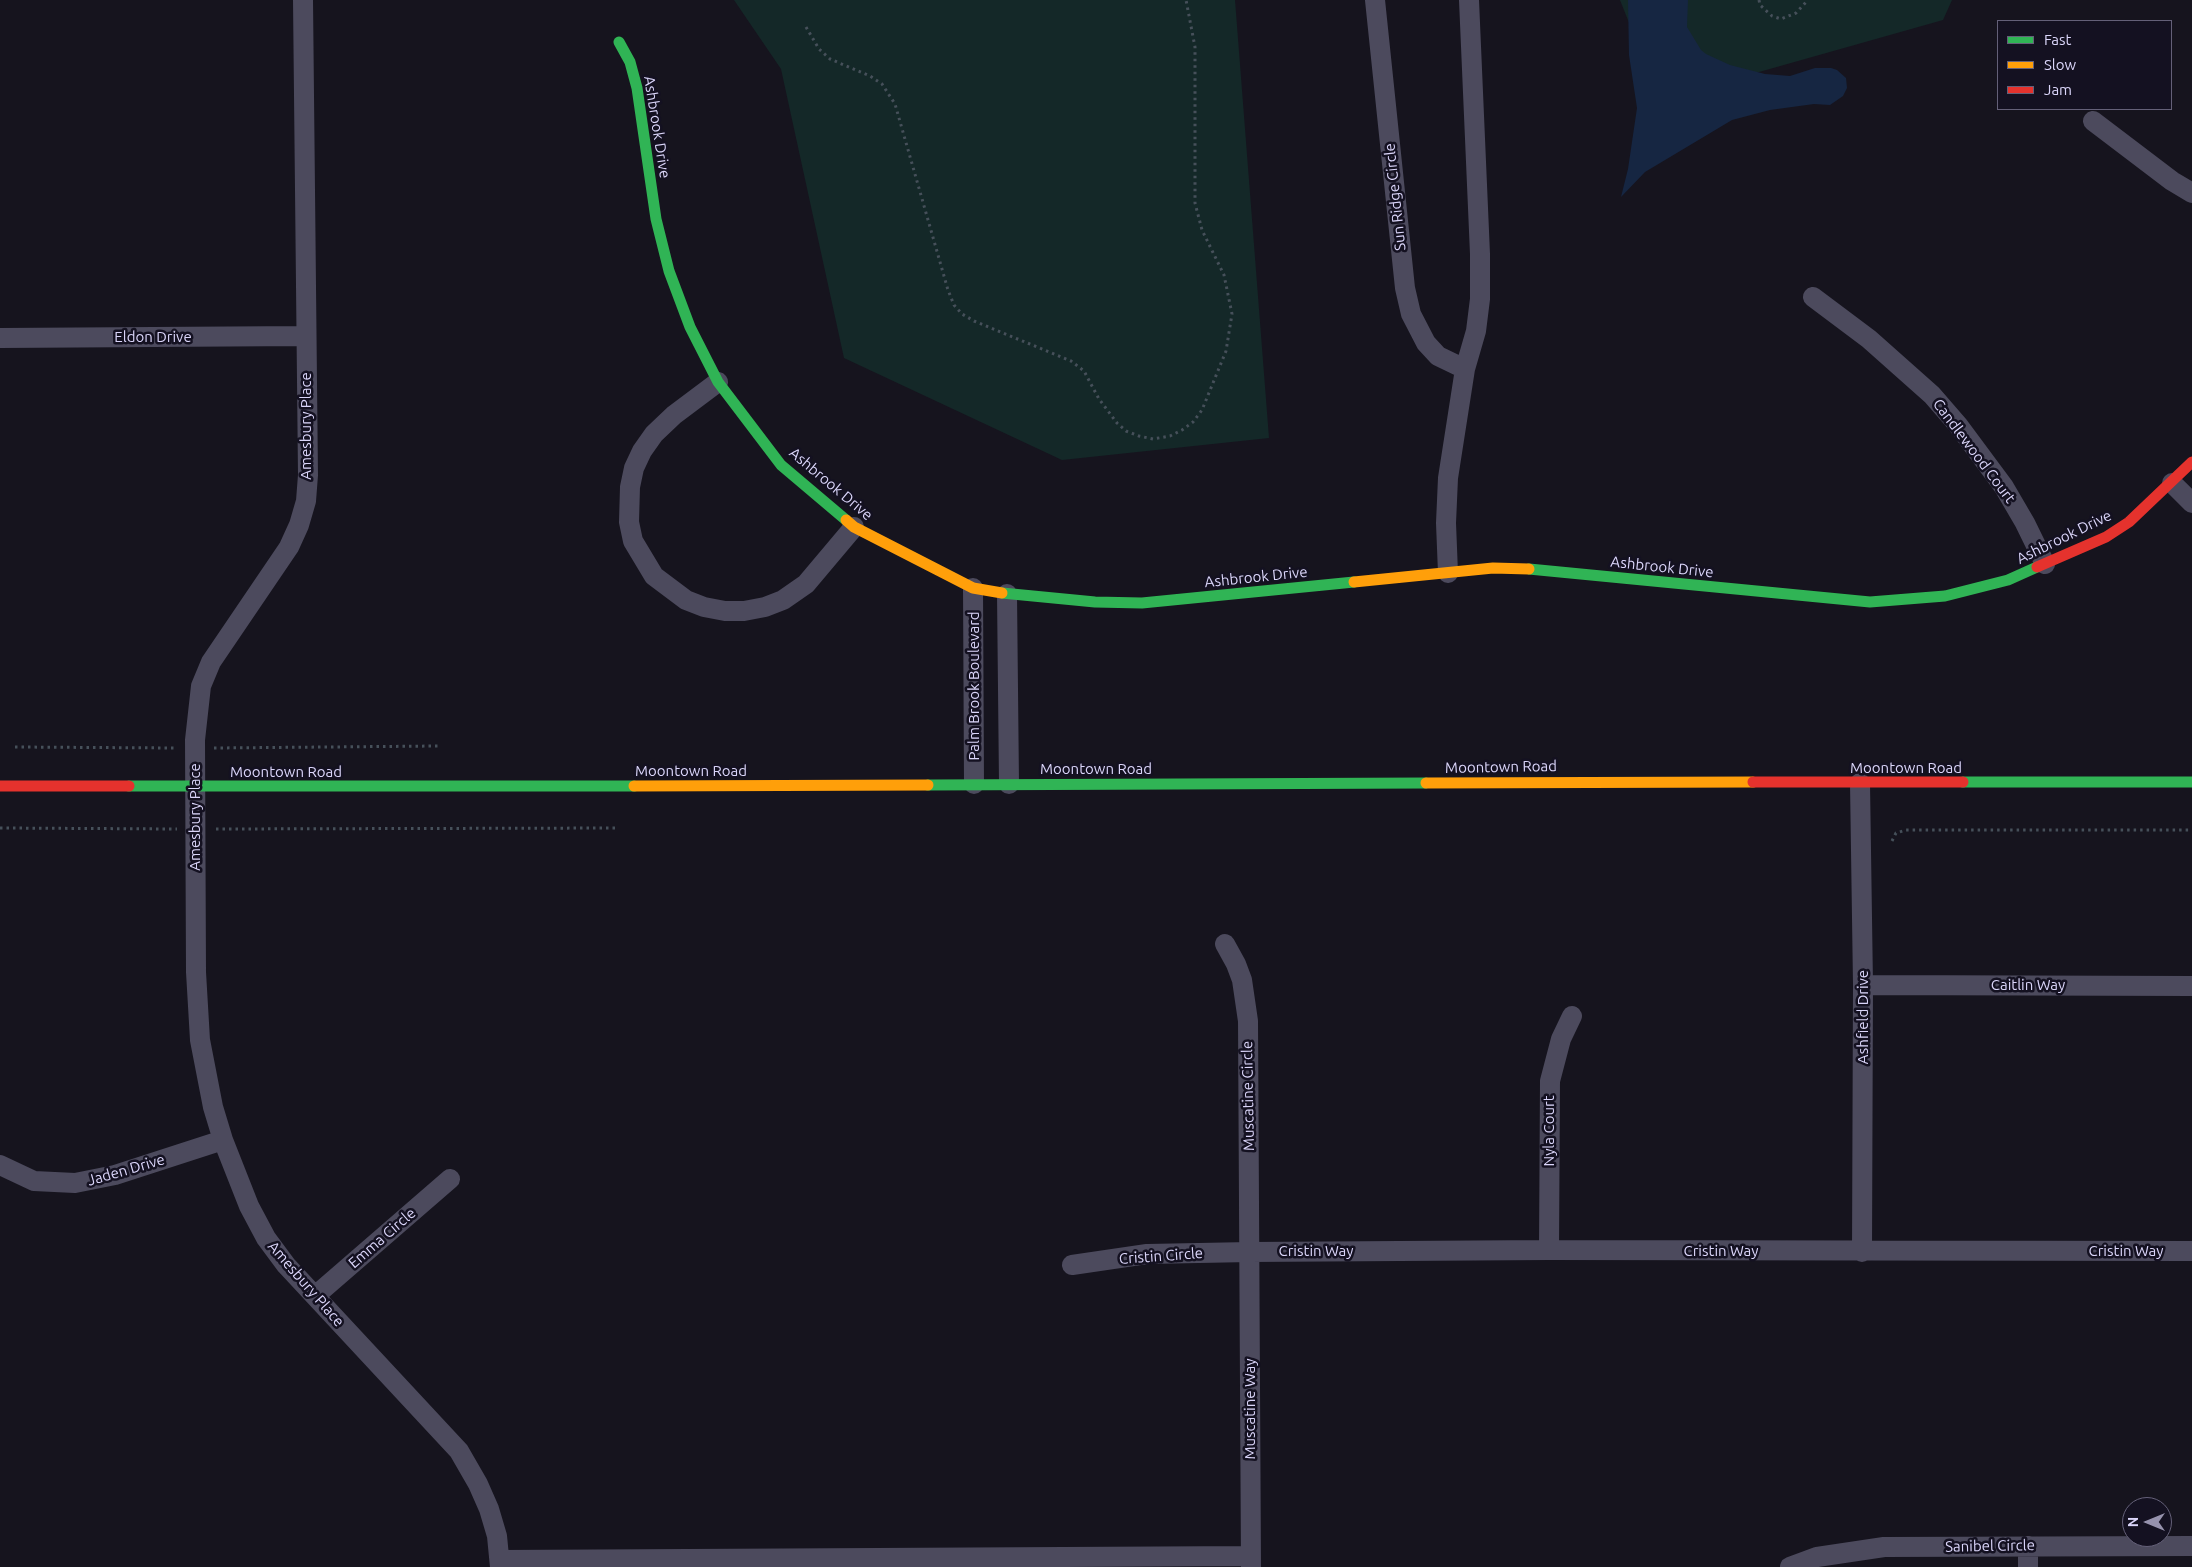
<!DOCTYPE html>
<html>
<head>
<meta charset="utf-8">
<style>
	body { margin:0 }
	#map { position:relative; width:2192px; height:1567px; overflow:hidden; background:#16141e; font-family:Ubuntu,sans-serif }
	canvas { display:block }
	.legend { position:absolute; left:1997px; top:20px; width:175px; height:90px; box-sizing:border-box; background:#141121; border:1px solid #646078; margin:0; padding:6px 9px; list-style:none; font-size:15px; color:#dbd6fa }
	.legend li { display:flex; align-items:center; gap:10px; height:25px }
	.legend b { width:25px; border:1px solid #646078 }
	.north { position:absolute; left:2122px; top:1497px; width:50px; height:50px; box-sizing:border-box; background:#141121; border:1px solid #646078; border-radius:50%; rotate:270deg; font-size:14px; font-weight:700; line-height:20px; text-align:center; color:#dbd6fa }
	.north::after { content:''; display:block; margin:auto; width:18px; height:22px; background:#9692ad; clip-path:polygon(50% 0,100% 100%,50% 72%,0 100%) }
</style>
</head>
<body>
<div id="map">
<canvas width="2192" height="1567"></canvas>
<ul class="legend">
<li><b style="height:6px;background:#30b455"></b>Fast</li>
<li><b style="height:6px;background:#ff9f0a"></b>Slow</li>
<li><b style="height:6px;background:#e5322d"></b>Jam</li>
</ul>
<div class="north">N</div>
</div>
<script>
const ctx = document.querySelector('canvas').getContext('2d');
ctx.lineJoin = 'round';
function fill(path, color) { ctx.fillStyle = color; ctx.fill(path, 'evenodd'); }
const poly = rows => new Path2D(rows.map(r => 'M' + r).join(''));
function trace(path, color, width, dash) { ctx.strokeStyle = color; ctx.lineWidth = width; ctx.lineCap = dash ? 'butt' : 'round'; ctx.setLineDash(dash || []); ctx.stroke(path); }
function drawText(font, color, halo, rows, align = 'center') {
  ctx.font = font + ' Ubuntu,sans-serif'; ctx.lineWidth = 5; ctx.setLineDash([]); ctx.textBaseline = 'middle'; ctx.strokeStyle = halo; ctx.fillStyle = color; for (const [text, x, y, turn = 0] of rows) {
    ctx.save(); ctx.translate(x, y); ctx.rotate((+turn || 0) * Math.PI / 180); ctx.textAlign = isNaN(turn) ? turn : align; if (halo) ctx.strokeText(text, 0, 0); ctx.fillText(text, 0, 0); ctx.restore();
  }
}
const green = poly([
	[734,0,1235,0,1269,438,1062,460,844,358,781,69],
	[1620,0,1952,0,1943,20,1660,100]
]);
const water = poly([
	[1628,0,1688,0,1687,27,1701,50,1706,54,1730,65,1765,74,1790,76,1815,68,1831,68,1837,70,1846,78,1847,88,1843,96,1830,105,1814,104,1770,110,1732,120,1645,172,1621,197,1628,169,1637,108,1629,55]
]);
const path = poly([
	[1759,0,1760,5,1772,16,1781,19,1796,13,1808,0],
	[806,27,819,49,830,59,870,76,882,84,895,104,948,290,954,305,962,314,974,321,1071,361,1084,371,1099,399,1117,423,1126,431,1139,436,1153,439,1170,436,1182,430,1193,422,1202,410,1226,351,1232,314,1224,275,1202,230,1195,203,1195,47,1186,0],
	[15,747,175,748],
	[214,748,438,746],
	[0,828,177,829],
	[216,829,619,828],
	[1892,841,1896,833,1906,830,2192,830]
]);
const street = poly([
	[303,0,308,475,306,501,299,525,289,547,211,662,201,686,195,740,196,972,200,1040,213,1107,223,1140,249,1206,266,1238,286,1265,459,1451,478,1484,489,1509,497,1536,500,1567],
	[1375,0,1405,288,1411,314,1426,343,1438,356,1465,369,1476,331,1480,299,1480,254,1469,0],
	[2093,121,2172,181,2192,193],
	[1813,297,1869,339,1932,395,1958,425,2004,487,2025,523,2045,564],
	[0,338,305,336],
	[718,382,674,415,654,434,642,451,634,468,630,487,629,522,633,541,654,576,686,600,704,607,725,611,744,611,765,607,783,600,806,584,854,527],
	[2172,483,2192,503],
	[1448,573,1446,523,1448,478,1465,369],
	[973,588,974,784],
	[1007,594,1009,784],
	[1860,783,1863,985,1862,1252],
	[1225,944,1236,964,1242,980,1248,1021,1251,1567],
	[1863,985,2192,986],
	[0,1165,34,1181,75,1183,115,1175,223,1140],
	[1549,1250,1550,1081,1561,1039,1572,1016],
	[1072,1265,1147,1254,1250,1252,1549,1250,2192,1251],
	[315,1296,450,1179],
	[500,1560,1251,1556],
	[1790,1567,1817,1557,1884,1547,2192,1546],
	[2028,1567,2028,1546]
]);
const fast = poly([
	[619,42,630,62,637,88,656,219,669,271,690,327,718,382,781,465,846,520],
	[1529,569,1870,602,1945,596,2008,580,2037,567],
	[1002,593,1095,602,1142,603,1354,582],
	[1963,782,2192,782],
	[928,785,1426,783],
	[129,786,634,786]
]);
const slow = poly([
	[846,520,854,527,973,588,1002,593],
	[1354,582,1493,568,1529,569],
	[1426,783,1753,782],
	[634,786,928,785]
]);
const jam = poly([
	[2037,567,2106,537,2129,522,2192,462],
	[1753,782,1963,782],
	[0,786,129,786]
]);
const streetNames = [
	["Ashbrook Drive",657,127,81],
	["Sun Ridge Circle",1395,197,-96],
	["Eldon Drive",153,337],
	["Amesbury Place",306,426,-90],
	["Candlewood Court",1974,451,53],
	["Ashbrook Drive",831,484,40],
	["Ashbrook Drive",2064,537,-26],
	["Ashbrook Drive",1662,567,6],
	["Ashbrook Drive",1256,577,-6],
	["Palm Brook Boulevard",974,686,-90],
	["Moontown Road",1501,767,-1],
	["Moontown Road",1906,768],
	["Moontown Road",1096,769],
	["Moontown Road",691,771],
	["Moontown Road",286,772],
	["Amesbury Place",195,817,-90],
	["Caitlin Way",2028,985],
	["Ashfield Drive",1863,1017,-90],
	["Muscatine Circle",1248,1096,-91],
	["Nyla Court",1549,1131,-90],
	["Jaden Drive",126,1170,-16],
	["Emma Circle",382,1238,-41],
	["Cristin Way",1316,1251],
	["Cristin Way",1721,1251],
	["Cristin Way",2126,1251],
	["Cristin Circle",1161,1256,-4],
	["Amesbury Place",306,1284,49],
	["Muscatine Way",1250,1409,-90],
	["Sanibel Circle",1990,1546,-1]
];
fill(green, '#142828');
fill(water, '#162642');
trace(path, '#46505a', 3, [2.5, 4]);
trace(street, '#4c4a5d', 20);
trace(fast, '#30b455', 11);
trace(slow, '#ff9f0a', 11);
trace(jam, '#e5322d', 11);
drawText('15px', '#dbd6fa', '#141121', streetNames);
</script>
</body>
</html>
